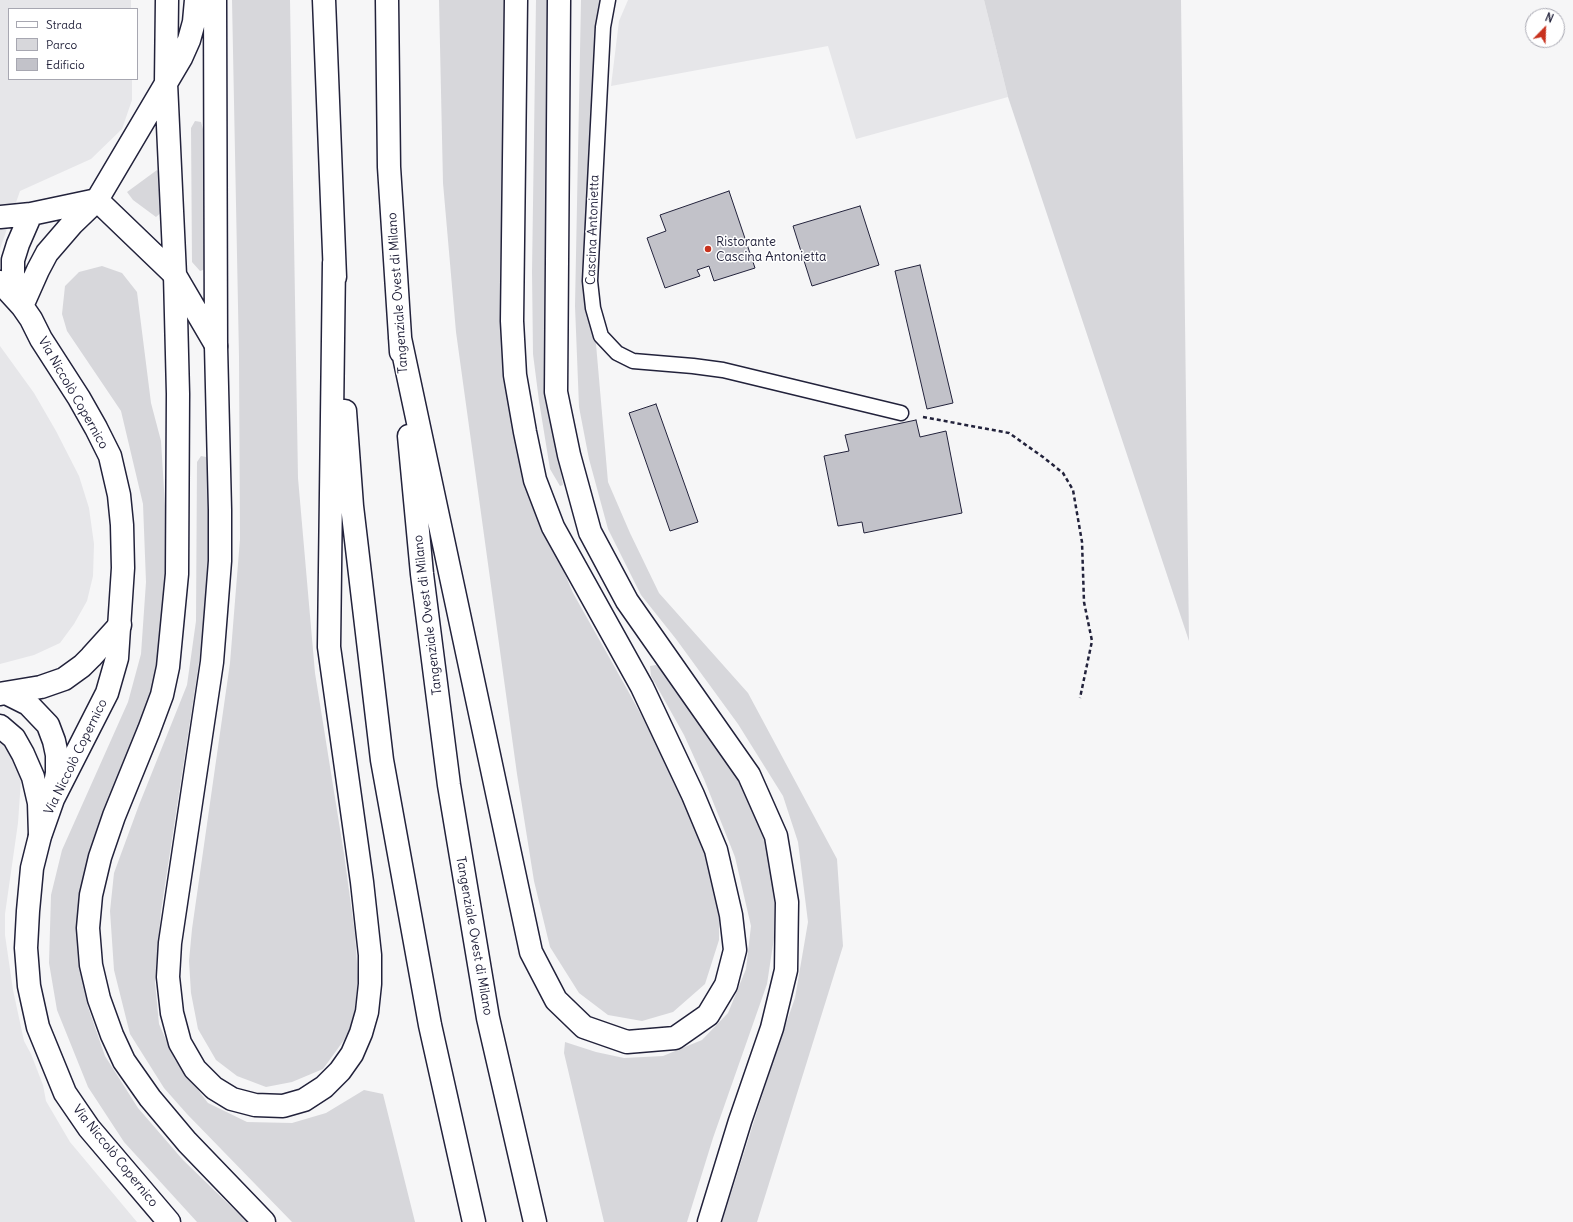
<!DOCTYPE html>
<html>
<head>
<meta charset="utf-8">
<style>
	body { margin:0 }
	#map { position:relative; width:1573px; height:1222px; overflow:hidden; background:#f6f6f7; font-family:Delius,sans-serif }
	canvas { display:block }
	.legend { position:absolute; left:8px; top:8px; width:130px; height:72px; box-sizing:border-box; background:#fff; border:1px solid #a7a7b1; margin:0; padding:5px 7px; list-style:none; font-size:12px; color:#22223b }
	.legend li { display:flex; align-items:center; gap:8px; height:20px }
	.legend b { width:20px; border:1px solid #a7a7b1 }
	.north { position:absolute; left:1525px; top:8px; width:40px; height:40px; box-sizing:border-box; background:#fff; border:1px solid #a7a7b1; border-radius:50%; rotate:23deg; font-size:11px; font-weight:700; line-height:16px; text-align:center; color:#22223b }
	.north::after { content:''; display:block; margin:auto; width:14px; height:18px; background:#c8321e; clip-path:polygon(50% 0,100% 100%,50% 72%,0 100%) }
</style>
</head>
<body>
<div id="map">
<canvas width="1573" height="1222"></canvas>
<ul class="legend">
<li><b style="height:5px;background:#fff"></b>Strada</li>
<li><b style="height:11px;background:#d7d7db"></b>Parco</li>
<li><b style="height:11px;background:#c2c2c9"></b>Edificio</li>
</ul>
<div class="north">N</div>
</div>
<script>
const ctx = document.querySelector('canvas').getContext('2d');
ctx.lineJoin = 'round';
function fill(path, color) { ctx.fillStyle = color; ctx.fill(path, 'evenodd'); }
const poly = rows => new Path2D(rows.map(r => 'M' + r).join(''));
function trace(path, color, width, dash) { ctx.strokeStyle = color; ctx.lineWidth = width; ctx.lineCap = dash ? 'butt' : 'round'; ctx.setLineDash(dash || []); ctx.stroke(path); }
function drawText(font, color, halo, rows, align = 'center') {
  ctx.font = font + ' Delius,sans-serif'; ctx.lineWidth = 3; ctx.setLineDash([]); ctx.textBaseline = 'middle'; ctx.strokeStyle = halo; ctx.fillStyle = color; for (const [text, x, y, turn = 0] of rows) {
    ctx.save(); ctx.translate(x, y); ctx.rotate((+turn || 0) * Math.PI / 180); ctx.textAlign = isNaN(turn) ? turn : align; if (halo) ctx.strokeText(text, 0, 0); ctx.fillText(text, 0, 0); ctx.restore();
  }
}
const built = poly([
	[0,0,131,0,131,9,9,9,9,79,132,79,132,100,122,129,91,159,20,191,0,249],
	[628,0,984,0,1008,97,856,139,828,46,611,86,619,21],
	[0,346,34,393,56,431,79,476,89,508,94,544,93,576,87,601,74,624,60,643,34,655,0,664],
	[0,741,13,759,21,780,18,823,5,914,5,935,13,990,24,1041,31,1054,43,1085,46,1101,70,1142,137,1222,0,1222]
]);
const green = poly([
	[232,0,290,0,298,478,315,673,344,854,355,934,358,978,354,1020,344,1040,323,1069,292,1082,266,1087,237,1076,216,1060,198,1029,191,993,189,961,192,929,230,663,240,539,239,357],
	[439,0,505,0,503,302,540,515,573,593,627,689,666,761,701,837,719,905,719,940,705,984,673,1012,642,1021,608,1015,579,993,550,947,534,881,517,774,456,332,443,183],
	[536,0,551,0,548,400,563,485,560,486,550,469,539,401,533,354,532,272],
	[581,0,604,0,587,281,596,344,608,482,630,533,659,593,748,693,837,859,843,946,757,1222,722,1222,776,1052,795,998,808,922,798,842,783,796,738,724,676,639,641,595,608,529,589,459,579,407,575,306],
	[984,0,1181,0,1189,641,1008,97],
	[195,121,201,122,204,133,207,261,206,269,200,271,192,262,191,128],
	[157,170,162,177,163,211,156,217,133,200,127,192],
	[102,266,122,273,137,292,151,403,161,441,165,506,167,585,160,656,147,705,111,793,90,852,79,901,80,954,88,1007,105,1056,138,1108,183,1160,247,1222,197,1222,124,1142,88,1087,57,1010,49,963,51,895,62,850,128,702,141,654,146,582,143,504,121,411,67,331,62,314,65,286,79,272],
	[201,456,206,457,210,465,210,552,205,623,161,911,155,982,159,1024,175,1060,208,1103,247,1122,292,1123,326,1113,364,1090,383,1094,415,1222,292,1222,187,1114,164,1088,130,1034,114,970,110,911,114,873,139,805,187,685,196,621,197,462],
	[656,665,664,672,729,761,753,807,767,839,775,887,774,938,767,984,713,1138,687,1222,604,1222,564,1053,565,1042,596,1052,624,1058,663,1056,702,1040,728,1013,746,969,751,926,735,857,704,779,684,735,651,676,650,666]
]);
const building = poly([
	[729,191,755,268,714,281,709,266,697,270,700,276,665,288,647,238,666,231,660,215,729,191],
	[860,206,879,265,812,286,793,226,860,206],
	[920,265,953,403,927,409,895,271,920,265],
	[656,404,698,522,670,531,629,413,656,404],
	[916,420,920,437,946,431,962,513,864,533,862,522,838,526,824,456,849,451,845,435,916,420]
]);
const path = poly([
	[923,417,1009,433,1043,457,1063,473,1073,490,1082,542,1084,602,1092,641,1080,698]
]);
const lane = poly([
	[608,0,603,27,590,281,593,308,601,336,617,353,633,361,693,366,723,370,901,413]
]);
const street = poly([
	[6,693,28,704,48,725,54,741,57,755,57,773,53,796],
	[0,694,41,687,64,679,82,666,91,657,120,625],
	[0,726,14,738,23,754,33,777,39,803,40,835]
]);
const secondary = poly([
	[167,0,166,83,175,275],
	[215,0,216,346],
	[97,200,175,275,216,345],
	[0,217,31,214,97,200],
	[0,282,22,306,31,319,41,339,79,398,96,428,110,456,119,495,122,525,123,568,117,658,107,693,53,799,40,836,32,868,28,911,26,948,29,986,38,1027,65,1093,89,1128,169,1222],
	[21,303,13,274,13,260,18,244,31,214],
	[22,306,38,270,47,253,72,224,97,200,181,58,189,40,194,22,196,0]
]);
const highway = poly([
	[324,0,335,277],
	[387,0,389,167,401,352],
	[559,0,556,392,569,455,590,532,627,601,749,775,776,836,787,902,786,970,772,1028,740,1121,709,1222],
	[175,275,178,394,177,574,168,667,162,695,149,730,114,816,100,857,91,895,88,928,91,965,99,999,112,1035,124,1061,150,1098,187,1142,264,1222],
	[400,338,531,952,556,1000,584,1027,627,1042,675,1038,708,1015,726,985,735,950,731,915,716,850,693,795,642,687,553,527,535,480,525,432,515,375,512,321,516,0],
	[216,346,220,510,220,561,216,612,212,662,170,943,168,977,172,1013,180,1043,195,1069,214,1088,232,1099,255,1105,283,1106,304,1100,324,1087,340,1071,352,1054,361,1033,367,1012,370,984,370,955,362,882,329,647,334,263],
	[345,411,352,506,382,760,430,1025,474,1222],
	[409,436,422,574,449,785,488,1018,535,1222]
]);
const markers = [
	[708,249,4,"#c8321e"]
];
const streetNames = [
	["Cascina Antonietta",593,230,-88],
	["Tangenziale Ovest di Milano",398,293,-94],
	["Via Niccolò Copernico",73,393,60],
	["Tangenziale Ovest di Milano",428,615,-97],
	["Via Niccolò Copernico",76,757,-64],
	["Tangenziale Ovest di Milano",474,936,80],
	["Via Niccolò Copernico",115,1156,51]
];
const poiNames = [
	["Ristorante",716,242],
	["Cascina Antonietta",716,257]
];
fill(built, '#e6e6e9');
fill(green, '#d7d7db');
fill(building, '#c2c2c9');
trace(building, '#22223b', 1);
trace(lane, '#22223b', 17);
trace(street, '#22223b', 25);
trace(secondary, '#22223b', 25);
trace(highway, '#22223b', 25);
trace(path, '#22223b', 2.5, [4, 3]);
trace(lane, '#fff', 14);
trace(street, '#fff', 22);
trace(secondary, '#fff', 22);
trace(highway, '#fff', 22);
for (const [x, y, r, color] of markers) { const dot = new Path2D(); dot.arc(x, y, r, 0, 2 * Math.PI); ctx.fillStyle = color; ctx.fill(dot); trace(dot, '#fff', 1.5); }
drawText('13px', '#22223b', '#fff', streetNames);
drawText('13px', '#22223b', '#fff', poiNames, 'left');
</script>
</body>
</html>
